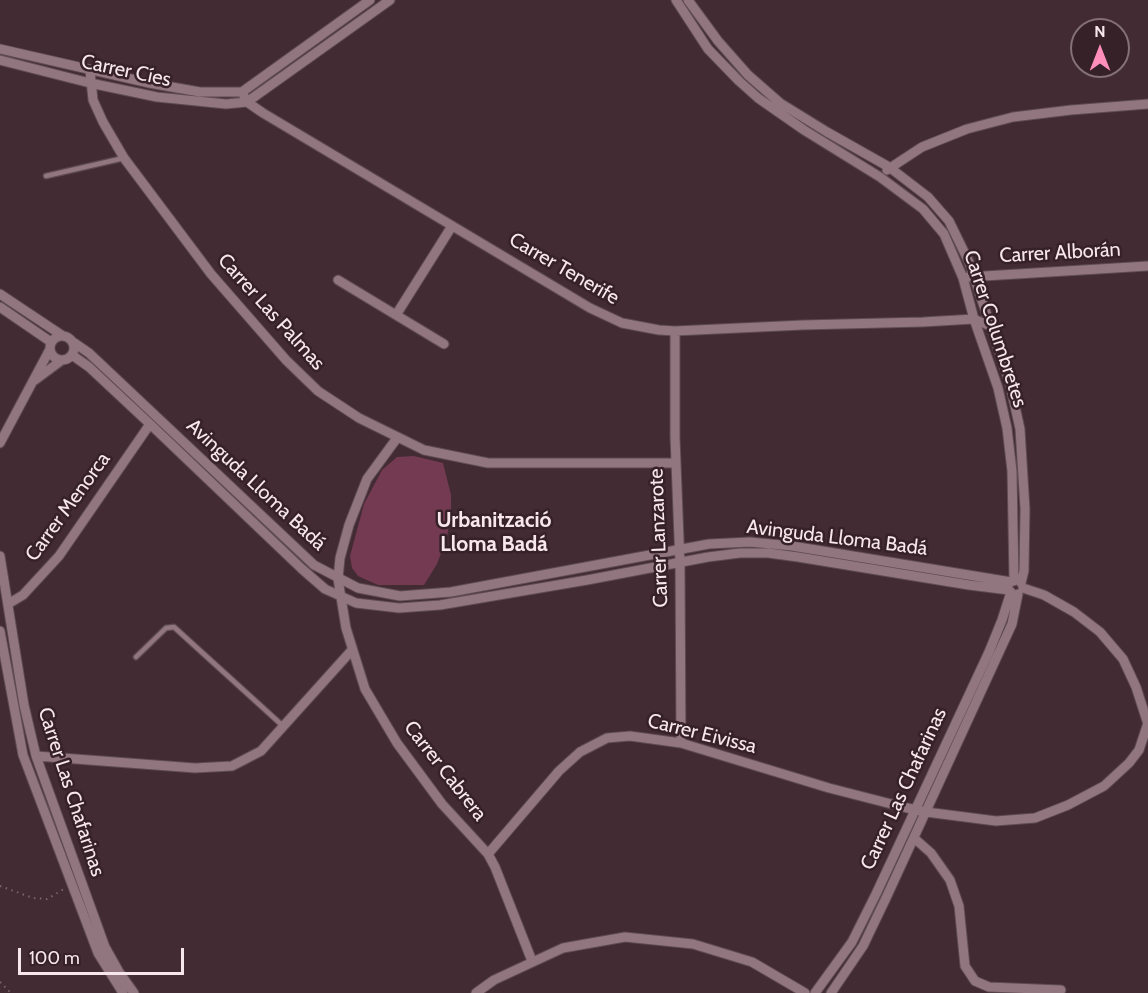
<!DOCTYPE html>
<html>
<head>
<meta charset="utf-8">
<style>
	body { margin:0 }
	#map { position:relative; width:1148px; height:993px; overflow:hidden; background:#422b33; font-family:Cabin,sans-serif }
	canvas { display:block }
	.north { position:absolute; left:1070px; top:18px; width:60px; height:60px; box-sizing:border-box; background:#372129; border:2px solid #847077; border-radius:50%; rotate:0deg; font-size:16px; font-weight:700; line-height:24px; text-align:center; color:#f7e7ec }
	.north::after { content:''; display:block; margin:auto; width:21px; height:27px; background:#ff8ebb; clip-path:polygon(50% 0,100% 100%,50% 72%,0 100%) }
	.scale { position:absolute; left:18px; top:948px; width:166px; height:27px; box-sizing:border-box; border:3px solid #f7e7ec; border-top:0; padding-left:8px; font-size:18px; line-height:21px; white-space:nowrap; color:#f7e7ec; -webkit-text-stroke:4px #372129; paint-order:stroke }
</style>
</head>
<body>
<div id="map">
<canvas width="1148" height="993"></canvas>
<div class="north">N</div>
<div class="scale">100 m</div>
</div>
<script>
const ctx = document.querySelector('canvas').getContext('2d');
ctx.lineJoin = 'round';
function fill(path, color) { ctx.fillStyle = color; ctx.fill(path, 'evenodd'); }
const poly = rows => new Path2D(rows.map(r => 'M' + r).join(''));
function trace(path, color, width, dash) { ctx.strokeStyle = color; ctx.lineWidth = width; ctx.lineCap = dash ? 'butt' : 'round'; ctx.setLineDash(dash || []); ctx.stroke(path); }
function drawText(font, color, halo, rows, align = 'center') {
  ctx.font = font + ' Cabin,sans-serif'; ctx.lineWidth = 5; ctx.setLineDash([]); ctx.textBaseline = 'middle'; ctx.strokeStyle = halo; ctx.fillStyle = color; for (const [text, x, y, turn = 0] of rows) {
    ctx.save(); ctx.translate(x, y); ctx.rotate((+turn || 0) * Math.PI / 180); ctx.textAlign = isNaN(turn) ? turn : align; if (halo) ctx.strokeText(text, 0, 0); ctx.fillText(text, 0, 0); ctx.restore();
  }
}
const green = poly([
	[414,456,443,463,451,495,451,513,447,537,437,564,424,585,378,585,358,576,352,568,350,556,364,504,382,470,397,457]
]);
const path = poly([
	[0,886,33,898,47,899,64,889],
	[0,982,11,993]
]);
const service = poly([
	[46,176,124,158],
	[136,657,166,628,174,627,283,726]
]);
const minor = poly([
	[676,0,708,49,739,81,758,98,804,130,880,177,923,209,944,234,963,278,974,319,998,388,1007,428,1012,471,1014,581],
	[688,0,718,41,748,75,780,103,827,132,889,167,928,197,949,221,969,262,1010,384,1020,429,1025,509,1024,571,1021,583],
	[0,49,149,83,200,92,242,92],
	[0,60,90,83,157,97,226,104,247,102,390,0],
	[90,71,93,100,103,122,124,158,211,274,286,360,318,391,359,418,424,450,488,463,675,463],
	[242,92,247,102,263,113,590,308,622,323,659,330,675,331,803,325,923,322,974,319,990,326],
	[242,92,370,0],
	[887,170,922,147,967,129,1013,117,1071,110,1148,104],
	[968,277,1148,266],
	[338,280,444,344],
	[0,294,63,336],
	[0,307,51,342],
	[396,315,452,226],
	[675,331,675,437,680,564,681,743],
	'50 348a12 12 0 1 1 24 0a12 12 0 1 1-24 0Z',
	[73,342,89,353,314,565,358,588,400,596,451,592,709,544,750,542,792,546,1011,582],
	[72,355,89,367,150,424,302,569,325,589,356,603,399,608,440,605,587,580,708,557,740,553,768,553,798,557,969,585,1009,590],
	[35,380,62,360],
	[397,438,367,479,349,525,340,558,338,579,346,628,365,689,397,743,442,804,488,854,495,867,532,961],
	[0,443,50,349],
	[0,556,24,705,36,756,105,947,119,972,134,993],
	[1023,588,1044,595,1074,612,1100,632,1123,659,1136,687,1148,724],
	[8,604,23,595,59,556,150,424],
	[0,631,23,755,98,953,123,993],
	[36,756,195,768,232,766,261,751,352,650],
	[914,838,931,853,950,880,959,906,965,966,975,981,989,987,1061,990],
	[488,854,559,771,580,752,607,738,630,736,681,743,829,788,903,807,926,812,996,821,1035,818,1068,805,1104,786,1129,763,1139,750,1148,723],
	[476,993,494,980,563,948,625,937,693,944,752,962,805,993],
	[815,993,852,942,876,894,989,652,1002,620,1011,592],
	[831,993,863,946,886,898,1012,624,1018,594]
]);
const streetNames = [
	["Carrer Cíes",126,71,12],
	["Carrer Alborán",1060,253,-3],
	["Carrer Tenerife",564,269,30],
	["Carrer Las Palmas",271,312,48],
	["Carrer Columbretes",995,329,72],
	["Avinguda Lloma Badá",256,485,43],
	["Carrer Menorca",68,507,-54],
	["Carrer Lanzarote",659,538,-92],
	["Avinguda Lloma Badá",837,538,7],
	["Carrer Eivissa",702,734,14],
	["Carrer Cabrera",445,771,52],
	["Carrer Las Chafarinas",904,789,-65],
	["Carrer Las Chafarinas",71,792,72]
];
const neighbourhoodNames = [
	["Urbanització",494,521],
	["Lloma Badá",494,545]
];
fill(green, '#733a51');
trace(service, '#5e4a51', 7);
trace(minor, '#5e4a51', 11);
trace(path, '#7c676e', 2, [1.5, 4.5]);
trace(service, '#91757f', 4.5);
trace(minor, '#91757f', 9);
drawText('20px', '#f7e7ec', '#372129', streetNames);
drawText('bold 21px', '#f7e7ec', '#372129', neighbourhoodNames);
</script>
</body>
</html>
